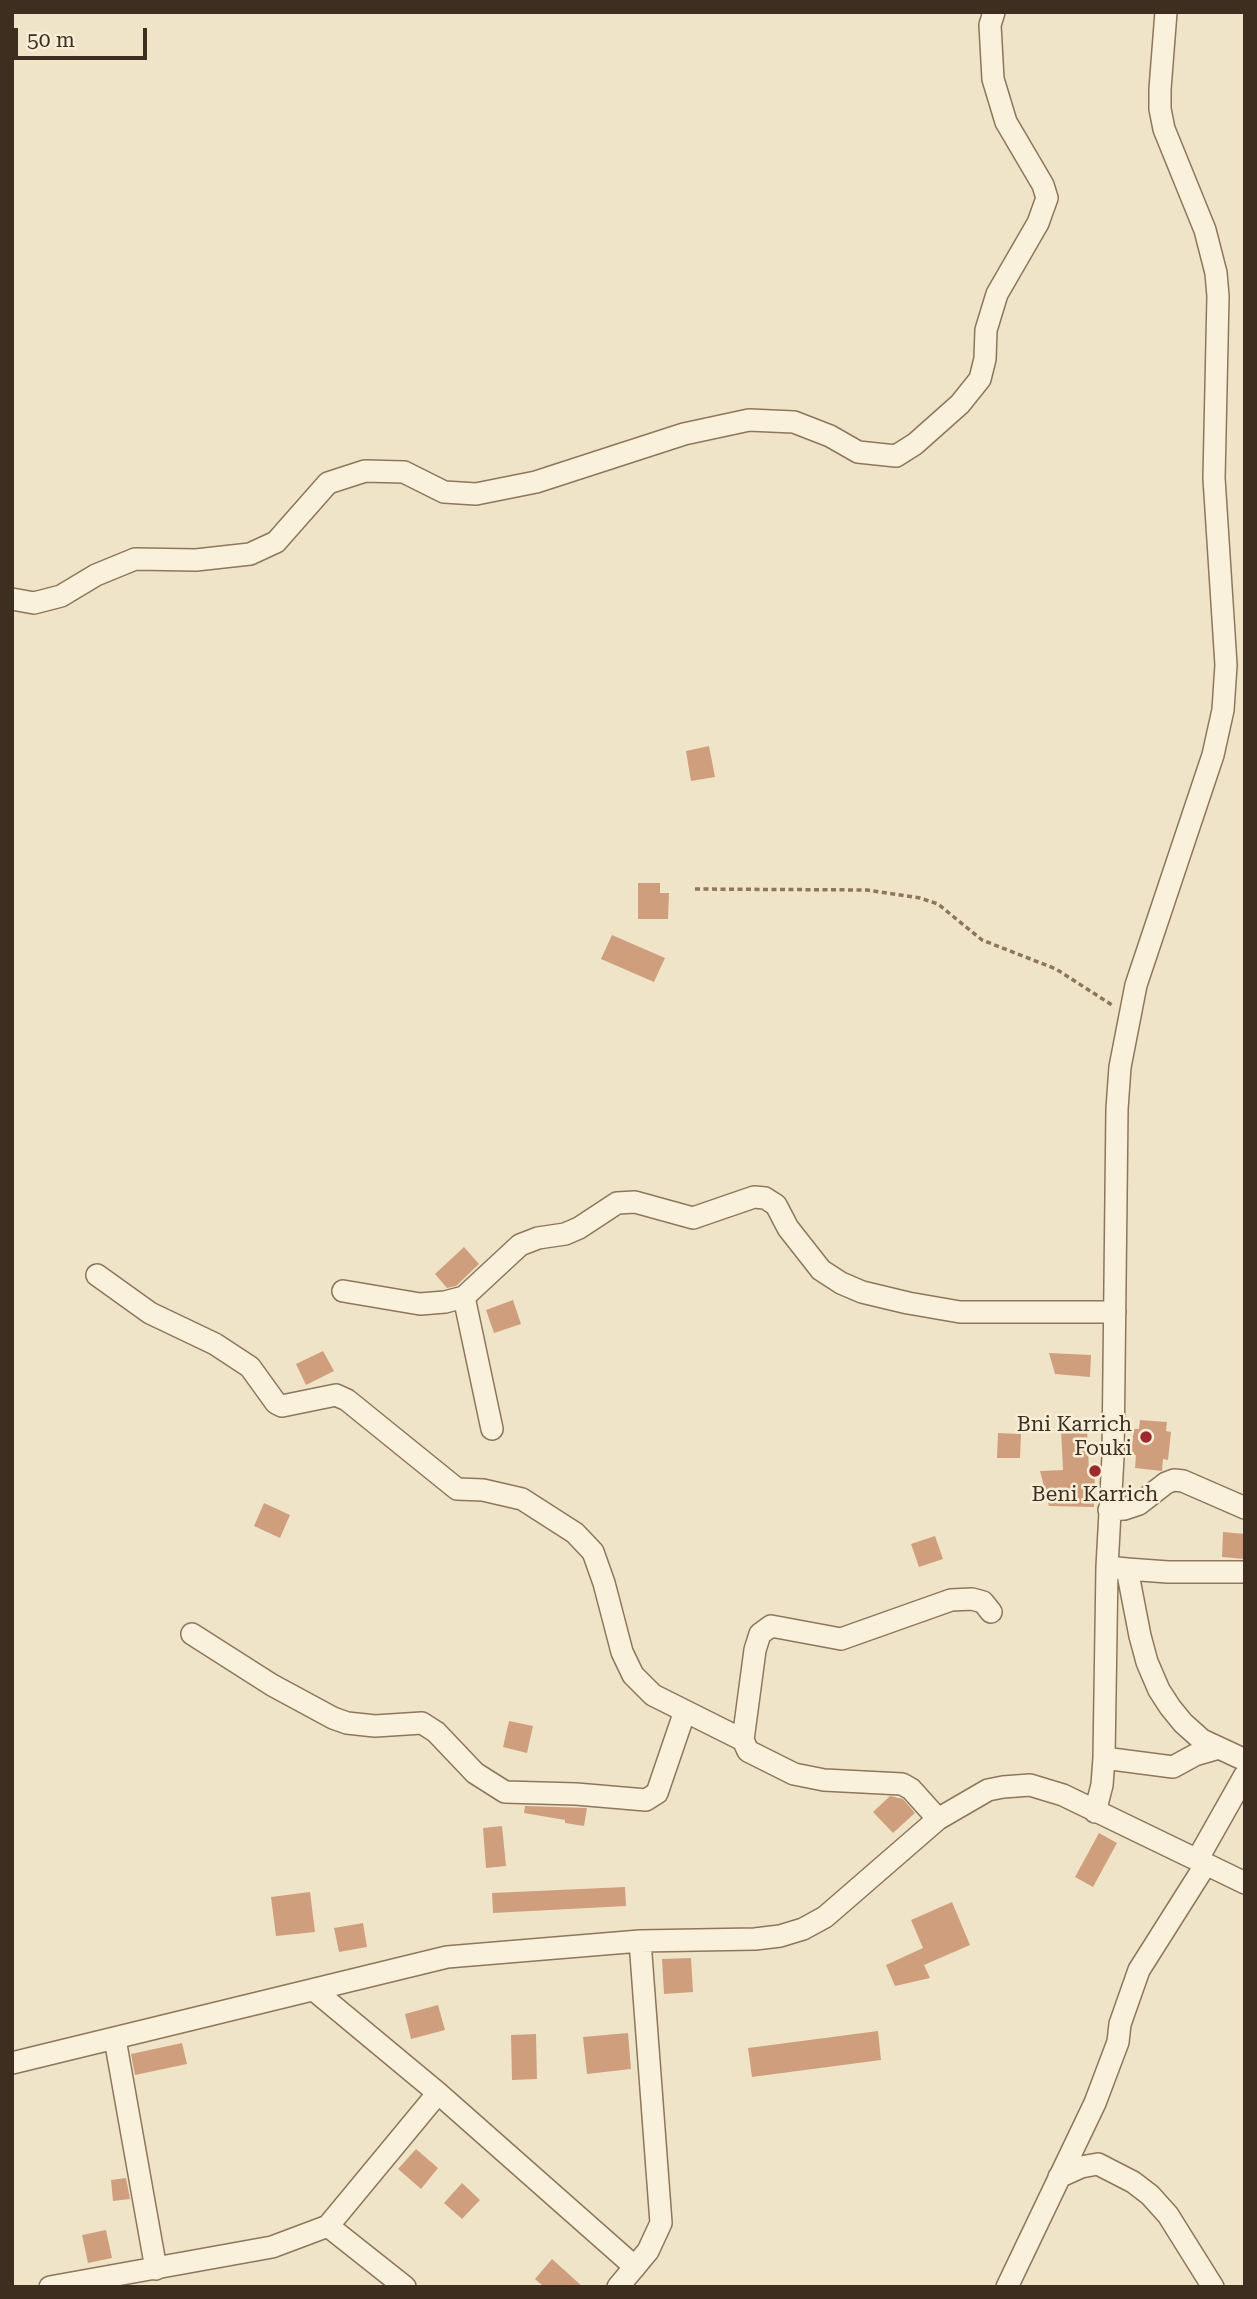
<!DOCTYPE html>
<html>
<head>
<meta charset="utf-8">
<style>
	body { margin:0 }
	#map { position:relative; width:1257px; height:2299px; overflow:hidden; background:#f0e4c8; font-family:"Roboto Serif",serif }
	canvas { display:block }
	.frame { position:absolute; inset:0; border:14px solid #3d2e20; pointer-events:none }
	.scale { position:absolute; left:14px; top:28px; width:133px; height:32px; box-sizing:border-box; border:4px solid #3d2e20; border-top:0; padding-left:9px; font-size:21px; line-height:24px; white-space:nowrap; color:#3d2e20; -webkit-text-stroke:5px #f7eed8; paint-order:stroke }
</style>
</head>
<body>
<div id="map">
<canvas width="1257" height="2299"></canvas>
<div class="frame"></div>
<div class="scale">50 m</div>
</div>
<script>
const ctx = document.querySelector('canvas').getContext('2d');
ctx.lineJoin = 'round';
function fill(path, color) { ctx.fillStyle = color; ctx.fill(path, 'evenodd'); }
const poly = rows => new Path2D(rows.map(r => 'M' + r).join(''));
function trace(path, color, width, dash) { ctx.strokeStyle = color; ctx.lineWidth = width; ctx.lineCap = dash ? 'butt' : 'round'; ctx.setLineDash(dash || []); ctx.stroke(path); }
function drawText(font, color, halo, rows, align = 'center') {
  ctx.font = font + ' "Roboto Serif",serif'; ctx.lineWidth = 5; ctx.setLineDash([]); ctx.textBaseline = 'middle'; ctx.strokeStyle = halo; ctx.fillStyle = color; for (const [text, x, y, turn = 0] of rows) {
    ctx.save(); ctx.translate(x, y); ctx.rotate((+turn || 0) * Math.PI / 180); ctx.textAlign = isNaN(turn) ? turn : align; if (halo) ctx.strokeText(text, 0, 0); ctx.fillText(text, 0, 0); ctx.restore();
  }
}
const building = poly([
	[709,746,715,777,691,781,686,751],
	[638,883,660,883,660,893,669,893,668,919,638,919],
	[612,935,665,958,654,982,601,959],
	[464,1247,479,1264,456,1286,447,1288,435,1274],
	[513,1300,521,1324,494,1333,486,1310],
	[323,1351,334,1371,306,1385,296,1364],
	[1049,1353,1091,1355,1090,1377,1055,1374],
	[1140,1420,1167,1422,1166,1431,1171,1432,1168,1460,1163,1459,1162,1471,1135,1468,1136,1455,1131,1454,1134,1429,1139,1429],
	[1087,1429,1089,1470,1095,1471,1094,1507,1049,1506,1040,1471,1063,1470,1061,1430],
	[998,1433,1021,1434,1020,1458,997,1458],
	[264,1503,290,1515,280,1538,254,1526],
	[1223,1532,1245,1534,1245,1559,1222,1557],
	[935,1536,943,1559,919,1567,911,1544],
	[509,1721,533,1726,527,1753,503,1747],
	[890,1796,903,1799,915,1813,893,1833,873,1812],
	[525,1806,587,1808,584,1826,565,1823,565,1820,524,1813],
	[502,1826,506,1866,486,1868,483,1828],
	[1099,1833,1117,1843,1093,1887,1075,1877],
	[625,1887,626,1906,493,1913,492,1893],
	[310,1892,315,1932,276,1936,271,1897],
	[952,1902,970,1945,924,1965,930,1978,895,1986,886,1965,923,1948,911,1920],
	[363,1923,367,1947,339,1952,334,1928],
	[691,1958,693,1992,664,1994,662,1959],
	[438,2005,445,2030,411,2039,405,2014],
	[878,2031,881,2060,752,2077,748,2048],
	[628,2033,631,2069,587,2074,583,2037],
	[536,2034,537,2079,512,2080,511,2035],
	[182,2043,187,2064,135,2075,131,2054],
	[416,2149,438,2168,421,2189,398,2169],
	[126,2178,130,2199,113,2201,111,2180],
	[462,2183,480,2200,462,2219,444,2203],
	[106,2230,112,2258,88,2263,82,2235],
	[552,2259,583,2287,544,2287,535,2279]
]);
const path = poly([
	[695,889,867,890,920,898,938,904,982,940,1056,969,1112,1005]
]);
const street = poly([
	[12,599,34,603,61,596,96,575,135,559,196,560,250,554,276,542,328,483,365,471,404,472,444,492,476,494,536,482,684,434,749,420,794,422,830,436,858,452,896,456,915,444,960,404,980,379,985,359,986,330,997,294,1038,223,1047,198,1043,185,1006,122,993,79,990,25,994,12],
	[97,1275,150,1313,215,1344,250,1367,276,1403,282,1406,336,1395,347,1400,457,1489,483,1490,522,1499,575,1533,593,1552,604,1583,622,1652,633,1675,653,1695,685,1711],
	[343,1291,420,1304,445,1302,464,1297,520,1245,538,1238,565,1234,579,1228,617,1203,635,1202,693,1218,754,1197,765,1198,776,1205,788,1228,821,1270,841,1283,862,1292,908,1303,960,1312,1115,1312],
	[464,1297,492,1429],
	[1109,1510,1124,1509,1139,1504,1166,1483,1174,1480,1183,1481,1245,1508],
	[1107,1567,1127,1569,1140,1636,1147,1662,1159,1690,1170,1707,1183,1723,1202,1740,1245,1760],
	[1127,1569,1168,1572,1245,1572],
	[192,1634,272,1685,333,1718,347,1723,375,1726,422,1723,436,1732,475,1773,505,1792,576,1794,646,1800,657,1793,685,1711,743,1740,755,1650,760,1634,771,1626,841,1639,951,1600,972,1599,983,1602,991,1612],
	[743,1740,748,1751,794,1774,824,1780,902,1784,911,1789,938,1819],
	[1104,1758,1173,1767,1195,1755,1219,1748],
	[1095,1812,1102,1785,1104,1758,1107,1567,1113,1457,1117,1109,1120,1067,1136,985,1213,755,1223,710,1226,665,1214,478,1218,296,1216,273,1205,230,1164,129,1160,109,1160,89,1166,12],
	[1197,1860,1245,1775],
	[314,1990,438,2093,635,2267],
	[115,2039,156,2269],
	[12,2063,447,1957,640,1941,755,1939,780,1936,803,1929,825,1917,938,1819,988,1790,1003,1787,1030,1785,1063,1795,1245,1883],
	[1059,2177,1081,2167,1098,2164,1133,2182,1150,2195,1168,2215,1213,2287],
	[328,2226,405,2287],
	[50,2287,272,2247,328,2226,438,2093],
	[618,2287,648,2251,661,2223,640,1941],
	[1007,2287,1095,2103,1118,2042,1120,2024,1139,1970,1206,1864]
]);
const markers = [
	[1146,1437,7,"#9e2a2b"],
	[1095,1471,7,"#9e2a2b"]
];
const poiNames = [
	["Bni Karrich",1132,1425],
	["Fouki",1132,1449],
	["Beni Karrich",1095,1495,"center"]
];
fill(building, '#cf9f7d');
trace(street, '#8d765c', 24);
trace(path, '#8d765c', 3.5, [5, 3.5]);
trace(street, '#faf1dc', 21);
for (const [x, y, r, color] of markers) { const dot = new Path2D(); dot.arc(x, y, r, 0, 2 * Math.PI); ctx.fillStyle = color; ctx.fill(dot); trace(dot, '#f7eed8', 2.5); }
drawText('21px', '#3d2e20', '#f7eed8', poiNames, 'right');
</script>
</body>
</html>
